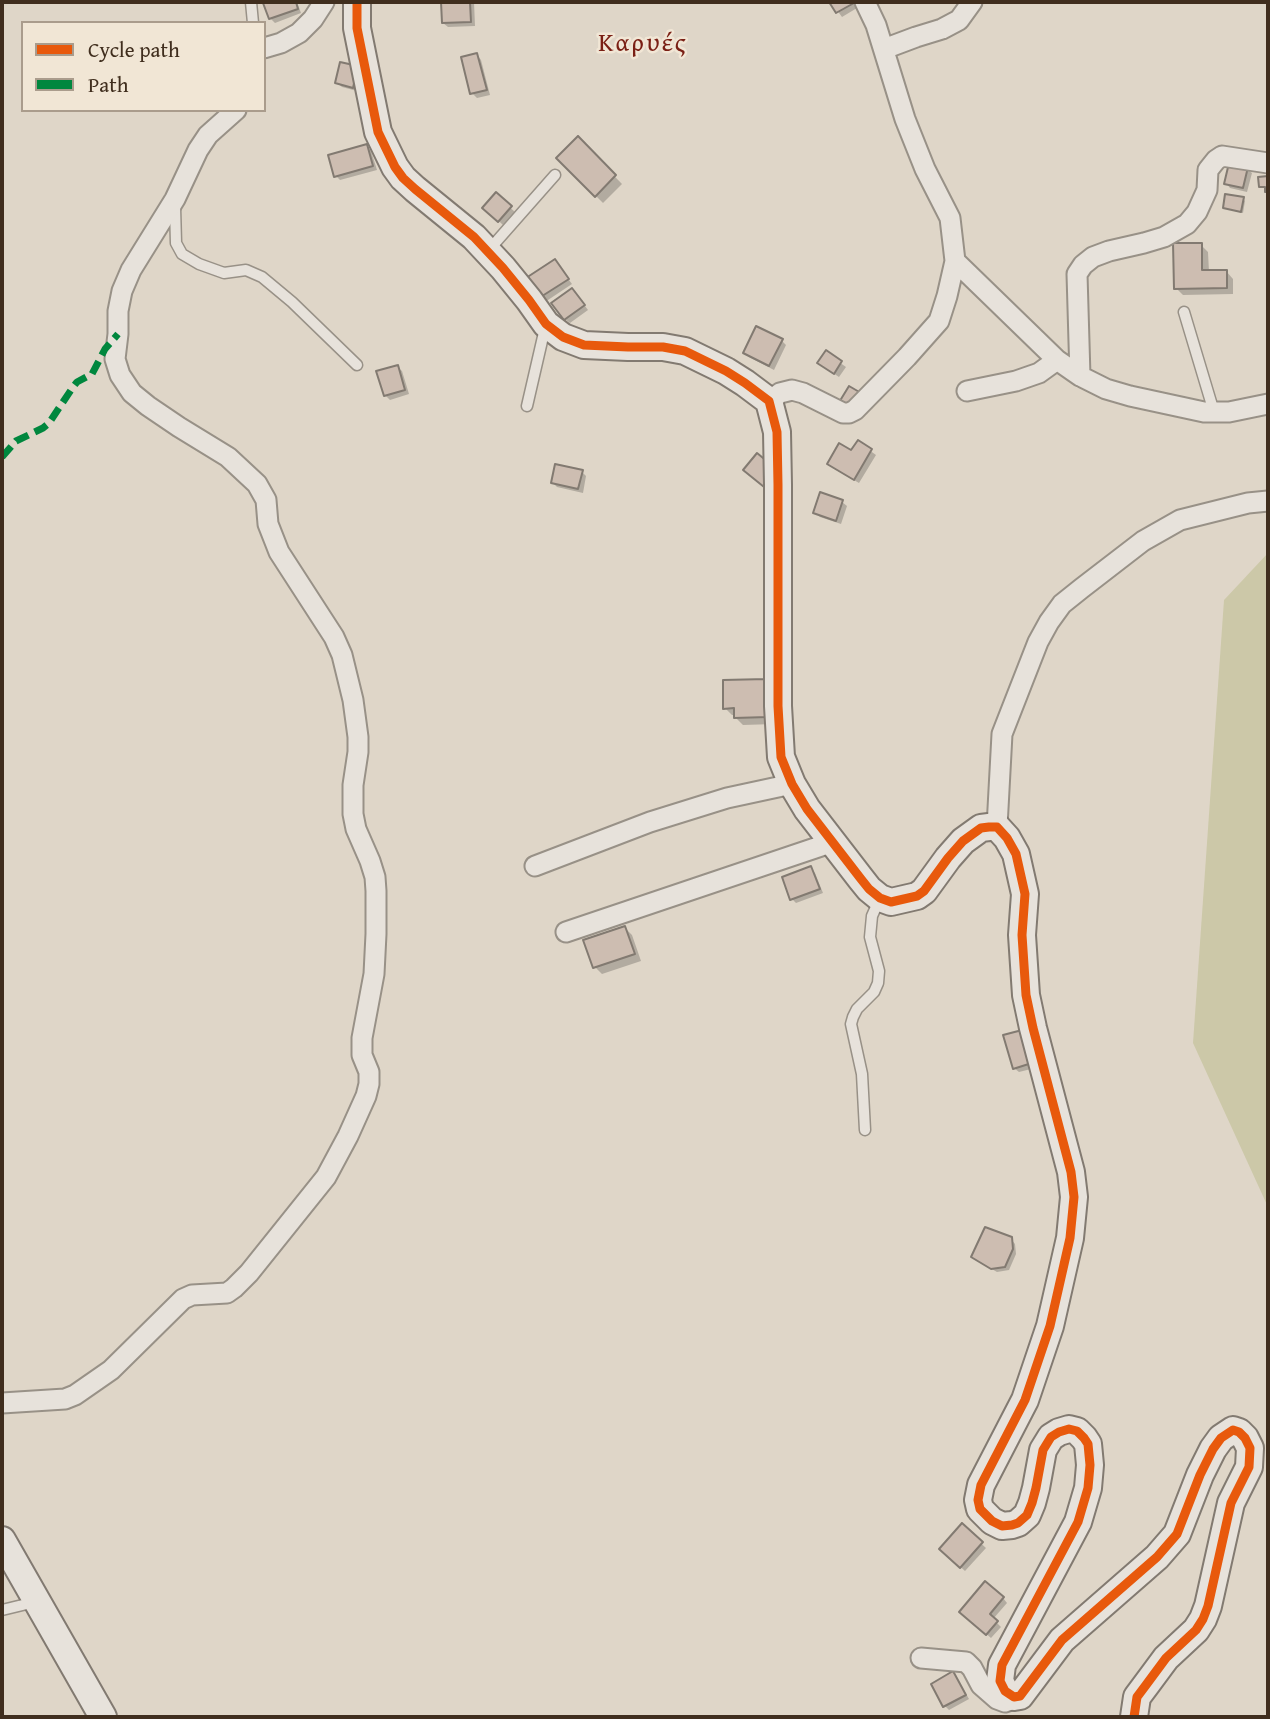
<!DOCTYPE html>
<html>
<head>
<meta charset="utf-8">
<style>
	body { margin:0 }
	#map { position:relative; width:1270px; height:1719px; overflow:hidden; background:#dfd6c8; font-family:"Gentium Book Plus",serif }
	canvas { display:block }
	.frame { position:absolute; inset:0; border:4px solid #402e1e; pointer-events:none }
	.legend { position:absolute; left:21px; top:21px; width:245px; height:91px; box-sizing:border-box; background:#f1e6d5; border:2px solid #aa9c8c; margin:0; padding:9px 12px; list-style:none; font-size:21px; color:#402e1e }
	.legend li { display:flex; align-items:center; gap:14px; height:35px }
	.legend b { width:35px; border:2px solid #aa9c8c }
</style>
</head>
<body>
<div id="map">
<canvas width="1270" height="1719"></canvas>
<div class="frame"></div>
<ul class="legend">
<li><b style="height:9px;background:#e8590c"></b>Cycle path</li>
<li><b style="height:9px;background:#00873e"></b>Path</li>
</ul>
</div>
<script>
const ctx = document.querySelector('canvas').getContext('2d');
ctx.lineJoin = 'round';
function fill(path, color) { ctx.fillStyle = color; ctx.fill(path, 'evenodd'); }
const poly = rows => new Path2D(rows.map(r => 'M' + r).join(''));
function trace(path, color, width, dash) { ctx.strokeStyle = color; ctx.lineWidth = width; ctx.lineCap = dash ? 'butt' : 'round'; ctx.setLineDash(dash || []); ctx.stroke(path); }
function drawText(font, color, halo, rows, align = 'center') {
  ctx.font = font + ' "Gentium Book Plus",serif'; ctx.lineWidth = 5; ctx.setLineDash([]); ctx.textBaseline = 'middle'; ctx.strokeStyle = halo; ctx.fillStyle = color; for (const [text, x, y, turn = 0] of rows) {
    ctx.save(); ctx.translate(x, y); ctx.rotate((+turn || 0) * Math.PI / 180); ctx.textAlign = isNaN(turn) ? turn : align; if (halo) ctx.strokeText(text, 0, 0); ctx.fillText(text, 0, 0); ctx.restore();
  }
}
const green = poly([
	[1268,553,1268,1207,1193,1043,1224,600]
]);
const shadow = poly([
	[272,2,297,2,301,13,275,23,270,18,265,4],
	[442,2,474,2,475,26,448,27,443,23],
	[831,2,853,2,857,8,842,17],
	[477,55,481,60,490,95,477,98,472,93],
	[357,68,357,91,342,87,337,83],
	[578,139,622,184,603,203,558,158],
	[367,146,371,151,377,170,340,180,336,176],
	[1247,169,1252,173,1247,192,1230,188,1226,183],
	[496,195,515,212,503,225,485,208],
	[1243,199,1245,201,1243,213,1226,209,1224,208],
	[1201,245,1208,252,1209,272,1226,271,1233,279,1233,294,1183,295,1176,288],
	[555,261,572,284,545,302,541,297],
	[576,294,588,310,570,323,565,319],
	[782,341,786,345,774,370,749,357,745,353],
	[826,353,846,367,839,377,824,367],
	[397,367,402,371,409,394,390,400,385,395],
	[858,442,876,455,859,483,833,468,829,464,852,453],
	[582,472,586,476,583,493,557,487,553,483],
	[842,502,847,506,841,524,820,517,815,512],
	[725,682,775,724,743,725,736,718,736,715,732,715,725,708],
	[810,868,815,873,823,893,796,903,792,899],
	[625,928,632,935,641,961,602,974,595,967],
	[1030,1036,1039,1067,1019,1072,1014,1068],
	[1011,1239,1015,1244,1016,1254,1009,1270,997,1272,978,1261,973,1257],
	[962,1526,986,1548,965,1571,941,1549],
	[1003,1598,1007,1603,993,1619,1001,1627,991,1638,966,1616],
	[953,1673,957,1678,969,1699,949,1710,945,1706]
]);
const building = poly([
	[267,2,296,2,298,9,269,19,263,3,267,2],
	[441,2,470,2,471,22,442,23,441,2],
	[829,2,853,2,854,3,836,13,829,2],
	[477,53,487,90,470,94,461,57,477,53],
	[340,62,358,66,353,88,335,83,340,62],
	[578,136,616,175,595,197,556,158,578,136],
	[367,144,373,166,334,177,328,155,367,144],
	[1229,163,1248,167,1243,188,1224,184,1229,163],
	[1268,176,1268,192,1265,192,1265,187,1259,187,1258,177,1268,176],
	[496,192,512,206,498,222,482,208,496,192],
	[1225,194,1244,197,1241,212,1223,208,1225,194],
	[1173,243,1202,243,1202,270,1227,270,1227,288,1174,289,1173,243],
	[555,259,569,279,539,298,526,278,555,259],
	[572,288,585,305,564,320,551,303,572,288],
	[756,326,783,339,769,366,743,353,756,326],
	[826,350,842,361,834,374,817,363,826,350],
	[398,365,405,390,384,396,376,371,398,365],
	[849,386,861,393,850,411,838,404,849,386],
	[858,440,872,449,854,480,827,464,839,443,851,450,858,440],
	[757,453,774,467,769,491,743,470,757,453],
	[555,464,583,470,578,489,551,483,555,464],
	[820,492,843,500,836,521,813,513,820,492],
	[767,679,768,717,734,718,734,708,723,709,723,680,767,679],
	[811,866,820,889,790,900,782,877,811,866],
	[625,926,635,954,593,968,583,940,625,926],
	[1026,1029,1035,1062,1013,1069,1003,1035,1026,1029],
	[985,1227,1012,1237,1013,1249,1005,1267,991,1269,971,1257,985,1227],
	[962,1523,983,1542,960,1568,939,1549,962,1523],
	[985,1581,1004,1597,990,1614,998,1621,986,1635,959,1612,985,1581],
	[953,1671,966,1695,943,1707,931,1684,953,1671]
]);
const lane = poly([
	[251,2,253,23],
	[175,207,176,243,182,254,199,264,224,273,246,270,262,277,292,302,357,365],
	[488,251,555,175],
	[1184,312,1214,412],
	[527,406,545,328],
	[865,1130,862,1074,851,1024,853,1017,857,1009,874,992,878,983,879,971,870,937,872,916,880,898],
	[2,1610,35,1602]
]);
const street = poly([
	[264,48,281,43,299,33,313,19,324,2],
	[884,49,916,37,942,29,959,20,972,2],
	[955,261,1057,360,1080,376,1106,389,1130,396,1204,412,1229,412,1268,404],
	[1080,376,1077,274,1083,265,1093,257,1109,251,1144,243,1164,237,1187,224,1197,212,1207,190,1208,170,1216,160,1222,156,1268,163],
	[967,391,1016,381,1039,373,1057,360],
	[769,401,780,393,792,390,803,393,843,413,849,413,855,410,907,357,939,321,947,296,955,261,950,218,925,169,905,119,876,25,865,2],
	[997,827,1002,734,1038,642,1049,622,1062,604,1082,588,1143,541,1180,520,1248,503,1268,501],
	[535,866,650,822,727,798,792,784],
	[566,932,833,842],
	[2,1403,65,1399,75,1395,111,1370,183,1299,192,1295,227,1293,234,1288,249,1273,326,1177,348,1136,366,1096,369,1084,369,1072,362,1055,362,1038,374,974,376,934,376,891,375,877,370,861,356,829,353,814,353,785,358,752,358,737,353,700,342,655,334,637,279,552,268,524,266,500,257,484,228,457,179,427,148,406,132,393,120,375,115,359,118,334,118,311,122,291,131,270,175,199,198,150,208,135,236,110],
	[921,1658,966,1662,972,1668,981,1685,997,1699,1005,1702,1011,1700,1013,1698]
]);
const secondary = poly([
	[357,2,357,28,378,132,395,167,403,178,415,189,474,237,503,268,529,300,546,324,563,337,584,345,628,347,663,347,685,351,726,371,745,383,769,401,777,432,778,485,778,706,781,757,792,784,807,809,861,879,869,889,880,898,891,902,917,896,924,891,948,858,963,841,981,828,989,827,997,827,1007,838,1016,854,1025,894,1022,935,1026,995,1033,1028,1071,1172,1074,1197,1070,1238,1050,1326,1025,1400,981,1485,978,1500,980,1509,992,1521,1002,1526,1012,1525,1018,1523,1027,1515,1032,1503,1036,1488,1043,1450,1051,1437,1059,1432,1069,1429,1077,1431,1084,1438,1088,1444,1090,1465,1088,1488,1078,1522,1002,1665,1000,1681,1005,1691,1014,1697,1020,1696,1062,1640,1157,1557,1177,1534,1200,1475,1213,1449,1221,1438,1233,1430,1239,1432,1245,1438,1250,1448,1249,1467,1231,1503,1208,1606,1203,1619,1196,1630,1166,1658,1146,1685,1137,1697,1134,1717],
	[2,1540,103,1717]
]);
const quiet = poly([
	[2,457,16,441,43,428,49,423,73,387,77,382,92,374,105,349,118,334]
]);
const cycleway = poly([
	[357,2,357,28,378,132,395,167,403,178,415,189,474,237,503,268,529,300,546,324,563,337,584,345,628,347,663,347,685,351,726,371,745,383,769,401,777,432,778,485,778,706,781,757,792,784,807,809,861,879,869,889,880,898,891,902,917,896,924,891,948,858,963,841,981,828,989,827,997,827,1007,838,1016,854,1025,894,1022,935,1026,995,1033,1028,1071,1172,1074,1197,1070,1238,1050,1326,1025,1400,981,1485,978,1500,980,1509,992,1521,1002,1526,1012,1525,1018,1523,1027,1515,1032,1503,1036,1488,1043,1450,1051,1437,1059,1432,1069,1429,1077,1431,1084,1438,1088,1444,1090,1465,1088,1488,1078,1522,1002,1665,1000,1681,1005,1691,1014,1697,1020,1696,1062,1640,1157,1557,1177,1534,1200,1475,1213,1449,1221,1438,1233,1430,1239,1432,1245,1438,1250,1448,1249,1467,1231,1503,1208,1606,1203,1619,1196,1630,1166,1658,1146,1685,1137,1697,1134,1717]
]);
const quarterNames = [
	["Καρυές",643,44]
];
fill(green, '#ccc8a8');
fill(shadow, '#0003');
fill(building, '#cdbdb1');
trace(building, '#827a71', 2);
trace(lane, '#989187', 13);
trace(street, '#989187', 23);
trace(secondary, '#827a71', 30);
trace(lane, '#e7e2db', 10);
trace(street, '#e7e2db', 19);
trace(secondary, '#e7e2db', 26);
trace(quiet, '#00873e', 7, [14, 7]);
trace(cycleway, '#e8590c', 9);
ctx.letterSpacing = '2px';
drawText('26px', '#7a1f14', '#f1e6d5', quarterNames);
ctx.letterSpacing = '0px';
</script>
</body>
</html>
